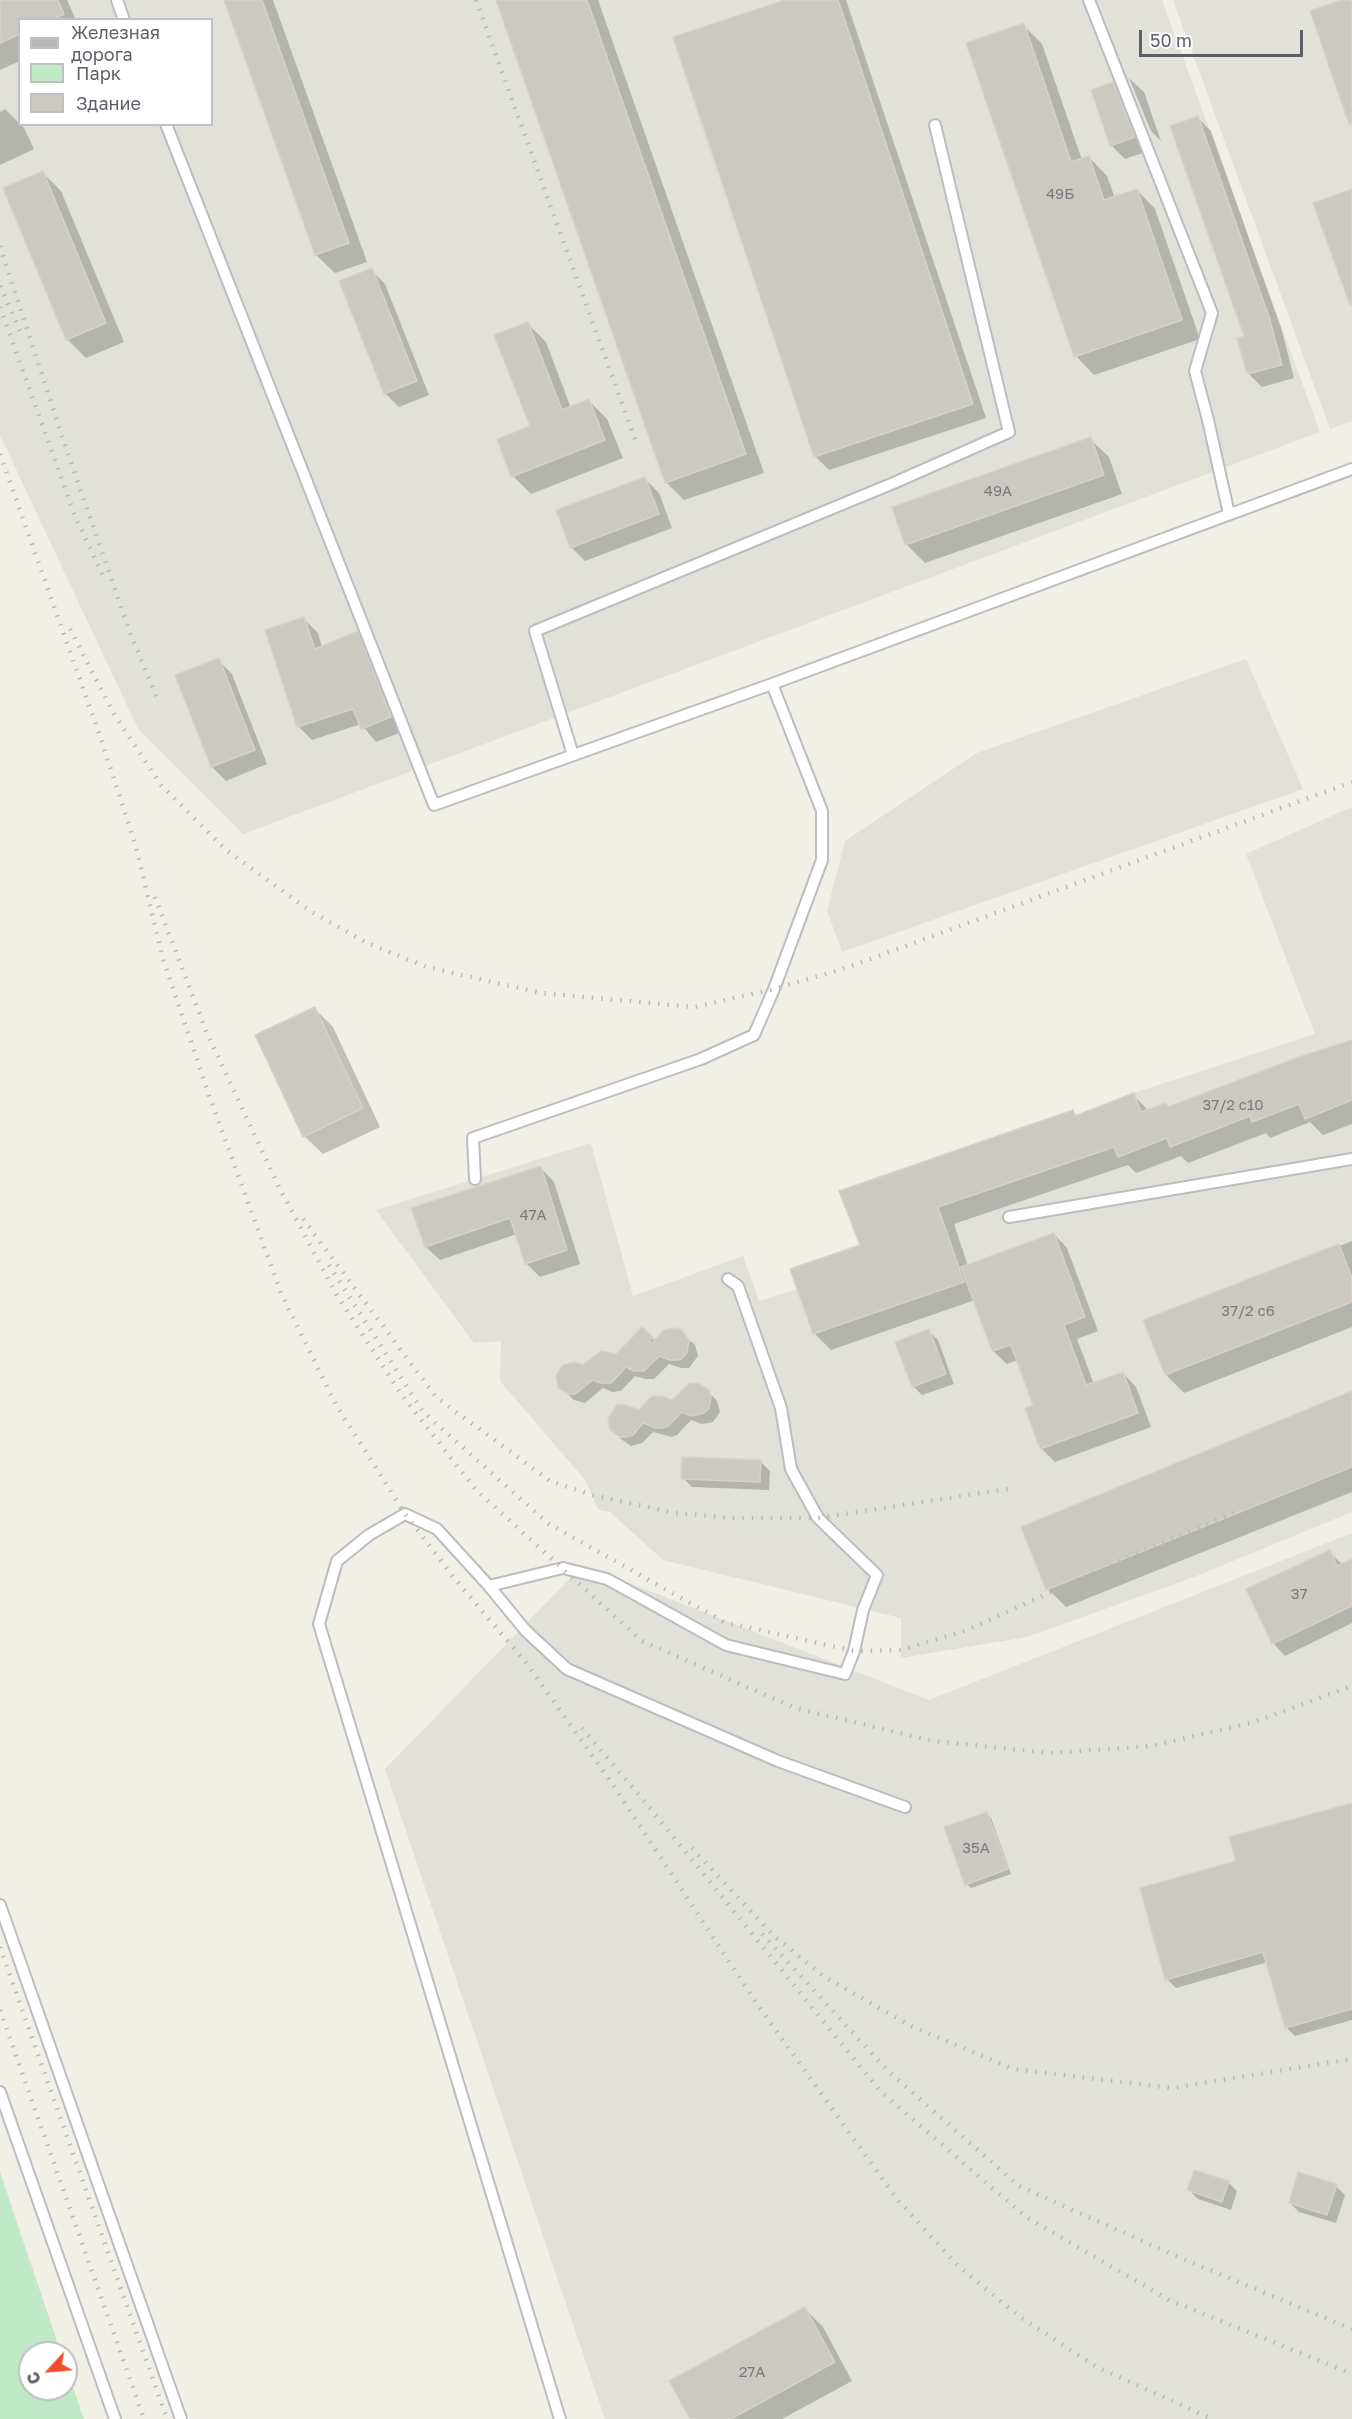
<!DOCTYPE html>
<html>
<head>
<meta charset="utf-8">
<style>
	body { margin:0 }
	#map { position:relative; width:1352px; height:2419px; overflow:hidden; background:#f1efe6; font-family:"Golos Text",sans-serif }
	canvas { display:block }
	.legend { position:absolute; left:18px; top:18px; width:195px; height:108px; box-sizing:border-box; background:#fff; border:2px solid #bec0c2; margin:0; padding:8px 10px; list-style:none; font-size:18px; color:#5d6167 }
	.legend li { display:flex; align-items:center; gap:12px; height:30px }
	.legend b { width:30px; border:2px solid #bec0c2 }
	.north { position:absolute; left:18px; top:2341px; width:60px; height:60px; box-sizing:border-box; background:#fff; border:2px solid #bec0c2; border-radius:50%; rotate:244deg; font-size:16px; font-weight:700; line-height:24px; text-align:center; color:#5d6167 }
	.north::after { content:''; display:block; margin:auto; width:21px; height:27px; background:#f44b28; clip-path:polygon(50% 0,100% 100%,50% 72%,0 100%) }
	.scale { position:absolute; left:1139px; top:30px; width:164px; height:27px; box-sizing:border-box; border:3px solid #5d6167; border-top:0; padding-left:8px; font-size:18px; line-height:21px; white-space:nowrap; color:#5d6167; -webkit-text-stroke:4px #fff; paint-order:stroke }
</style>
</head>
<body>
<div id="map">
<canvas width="1352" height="2419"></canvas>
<ul class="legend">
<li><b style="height:8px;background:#b7b8b8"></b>Железная дорога</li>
<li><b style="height:16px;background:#c1e9c5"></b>Парк</li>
<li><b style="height:16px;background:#ccc9c3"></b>Здание</li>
</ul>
<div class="north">С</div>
<div class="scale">50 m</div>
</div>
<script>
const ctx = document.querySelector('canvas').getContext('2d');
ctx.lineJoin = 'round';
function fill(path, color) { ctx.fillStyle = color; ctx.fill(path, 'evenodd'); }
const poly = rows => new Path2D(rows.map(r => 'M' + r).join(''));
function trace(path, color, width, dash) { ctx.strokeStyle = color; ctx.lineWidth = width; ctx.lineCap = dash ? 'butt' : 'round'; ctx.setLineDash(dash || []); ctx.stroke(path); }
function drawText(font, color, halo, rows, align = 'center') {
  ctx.font = font + ' "Golos Text",sans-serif'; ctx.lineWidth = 4.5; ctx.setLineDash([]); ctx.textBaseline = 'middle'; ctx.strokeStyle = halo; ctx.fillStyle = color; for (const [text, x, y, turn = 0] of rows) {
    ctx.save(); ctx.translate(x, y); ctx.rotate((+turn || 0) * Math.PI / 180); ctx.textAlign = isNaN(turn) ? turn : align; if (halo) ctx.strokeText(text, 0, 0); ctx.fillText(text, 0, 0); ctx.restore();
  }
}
const industrial = poly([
	[0,0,1162,0,1320,432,243,834,138,729,0,435],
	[20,20,212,20,212,124,20,124],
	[1173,0,1352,0,1352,421,1330,429],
	[1246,659,1303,789,842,952,827,911,845,841,977,753],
	[1352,807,1352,1512,1194,1577,1027,1637,901,1658,901,1618,663,1560,610,1512,598,1510,586,1481,500,1381,501,1341,474,1343,376,1210,591,1143,633,1296,743,1256,759,1301,797,1289,790,1269,859,1244,839,1191,1073,1110,1076,1116,1134,1093,1315,1034,1246,854],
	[1352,1533,1352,2419,605,2419,385,1769,583,1565,929,1700]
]);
const green = poly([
	[0,2172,61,2353,30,2353,30,2389,66,2389,66,2367,84,2419,0,2419]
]);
const shadow = poly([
	[0,0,67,0,76,20,20,20,20,61,0,70],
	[225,0,273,0,367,262,335,273,316,255],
	[497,0,598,0,764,473,684,500,666,482],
	[790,0,846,0,986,418,829,470,815,456],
	[1023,25,1042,44,1082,160,1089,157,1107,176,1115,198,1137,190,1155,209,1200,339,1094,375,1076,356],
	[1129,78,1144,92,1161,141,1151,131],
	[1113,84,1127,98,1148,151,1125,159,1111,145],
	[5,109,24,128,34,149,0,165,0,112],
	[1198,118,1211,131,1282,331,1294,378,1262,387,1249,374,1239,339,1246,337],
	[43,173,61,191,124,342,86,358,67,339],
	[371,270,385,284,429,395,399,407,385,393],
	[527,323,546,342,571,408,589,401,607,419,623,458,531,494,513,476,532,427],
	[1090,439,1109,457,1122,494,925,563,906,544],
	[645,479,659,493,672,528,585,561,571,547],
	[304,619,318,633,322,647,357,633,371,647,404,731,376,742,361,724,312,740,298,726],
	[218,660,232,674,267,764,226,781,212,767,177,676],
	[314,1008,333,1027,380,1127,323,1154,304,1136],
	[1352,1041,1352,1124,1323,1135,1310,1122,1270,1138,1266,1133,1188,1163,1181,1156,1136,1173,1128,1165,954,1224,968,1266,1054,1234,1067,1248,1098,1331,1077,1339,1094,1384,1123,1373,1136,1387,1151,1427,1055,1462,1041,1448,1035,1406,1018,1360,1007,1364,993,1351,975,1300,831,1350,814,1333,862,1245,1072,1112,1077,1117,1133,1095,1149,1111,1166,1104,1169,1108],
	[541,1168,554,1182,580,1264,540,1277,526,1263,517,1234,440,1260,426,1247],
	[1352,1241,1352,1327,1184,1393,1166,1375,1145,1321],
	[642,1329,656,1341,676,1329,695,1345,698,1356,689,1368,681,1368,669,1364,654,1379,645,1379,635,1376,621,1391,612,1392,603,1388,585,1403,574,1400,560,1387,584,1367,616,1356],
	[929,1331,938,1340,954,1384,922,1395,913,1386],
	[708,1391,717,1401,720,1412,713,1422,702,1424,691,1420,677,1435,672,1437,653,1432,642,1443,631,1446,621,1439,609,1424,611,1413,617,1407,639,1412],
	[1352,1393,1352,1492,1066,1607,1048,1589],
	[761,1462,770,1471,769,1490,692,1487,683,1478],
	[1329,1552,1343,1565,1352,1560,1352,1623,1285,1656,1273,1643],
	[1352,1804,1352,2020,1295,2036,1286,2027,1268,1962,1176,1988,1167,1979,1238,1862],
	[987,1814,991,1818,1011,1874,971,1888,967,1884],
	[1228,2182,1237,2191,1231,2210,1198,2199,1189,2190],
	[1336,2186,1345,2195,1336,2223,1299,2212,1290,2203],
	[805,2309,823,2327,852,2381,782,2419,692,2419]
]);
const building = poly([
	[0,0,58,0,64,14,52,20,20,20,20,34,0,43,0,0],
	[224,0,262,0,349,243,315,255,224,0],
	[496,0,587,0,746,454,665,483,496,0],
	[785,0,838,0,973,404,814,457,673,37,785,0],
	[1341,0,1352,0,1352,124,1349,124,1310,11,1341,0],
	[1024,23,1071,162,1089,156,1104,200,1137,189,1182,320,1074,357,966,43,1024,23],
	[1113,82,1135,137,1110,146,1091,90,1113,82],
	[1198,116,1269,317,1282,365,1247,374,1237,338,1244,336,1170,126,1198,116],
	[43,171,106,323,66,340,3,188,43,171],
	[1352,189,1352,305,1350,305,1313,203,1352,189],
	[372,268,417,381,384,394,339,281,372,268],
	[528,322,562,410,589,399,605,440,511,477,497,439,530,426,494,335,528,322],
	[1091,437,1104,475,905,545,892,507,1091,437],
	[645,477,659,514,570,548,556,510,645,477],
	[304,617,315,649,358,631,391,717,361,729,353,709,297,727,265,630,304,617],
	[219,658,255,750,211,767,175,675,219,658],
	[315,1007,363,1108,303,1137,255,1035,315,1007],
	[1352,1040,1352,1100,1305,1119,1299,1104,1252,1122,1250,1116,1170,1147,1167,1138,1118,1157,1114,1147,938,1207,964,1282,813,1334,790,1269,860,1245,839,1191,1073,1110,1075,1116,1134,1093,1141,1112,1166,1103,1168,1107,1299,1057,1352,1040],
	[541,1166,567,1250,525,1264,510,1218,425,1247,411,1208,541,1166],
	[1054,1233,1085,1317,1064,1325,1086,1385,1123,1372,1138,1413,1040,1449,1025,1408,1033,1405,1011,1345,992,1351,961,1267,1054,1233],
	[1339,1244,1352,1278,1352,1302,1165,1375,1143,1320,1339,1244],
	[642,1327,653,1337,649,1342,652,1343,664,1330,676,1328,682,1330,689,1341,687,1353,680,1360,670,1360,659,1356,644,1371,634,1371,626,1367,611,1383,601,1383,593,1380,575,1394,569,1394,558,1388,556,1375,563,1365,575,1362,583,1365,601,1351,616,1354,642,1327],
	[929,1329,946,1374,912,1387,895,1342,929,1329],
	[698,1383,709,1390,711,1396,709,1408,704,1413,692,1416,682,1412,668,1426,662,1428,656,1428,643,1423,633,1435,627,1437,620,1437,610,1430,608,1418,617,1405,626,1405,639,1410,652,1396,662,1396,672,1400,688,1384,698,1383],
	[1352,1391,1352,1467,1046,1590,1021,1527,1352,1391],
	[682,1457,761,1460,760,1482,681,1479,682,1457],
	[1330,1550,1337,1566,1352,1559,1352,1606,1272,1644,1246,1589,1330,1550],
	[1352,1803,1352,2009,1285,2028,1263,1952,1165,1980,1140,1888,1236,1861,1229,1837,1352,1803],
	[987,1812,1008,1869,965,1885,944,1827,987,1812],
	[1194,2170,1229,2181,1222,2202,1187,2190,1194,2170],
	[1298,2172,1337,2184,1327,2215,1289,2203,1298,2172],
	[805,2307,835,2362,731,2419,690,2419,669,2381,805,2307]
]);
const lane = poly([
	[117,0,124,20],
	[1089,0,1212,313,1195,371,1208,420,1229,514],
	[166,124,434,805,772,684,1352,469],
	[573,755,535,631,896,482,1009,432,935,125],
	[475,1179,473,1138,701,1059,754,1035,774,989,822,860,822,811,772,684],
	[1009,1217,1352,1159],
	[489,1586,526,1631,567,1669,778,1761,905,1807],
	[0,1905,181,2419],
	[0,2092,115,2419],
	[560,2419,319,1624,337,1561,369,1535,405,1514,437,1529,489,1586,563,1568,607,1579,726,1645,845,1674,854,1651,863,1610,877,1575,818,1518,791,1469,781,1408,738,1286,728,1279]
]);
const rail = poly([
	[476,0,637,445],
	[0,246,62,436,129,630,159,703],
	[0,286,20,331],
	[0,307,75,516,103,576],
	[0,454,101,739,136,847,163,959,209,1095,281,1293,336,1405,405,1514,455,1579,527,1664,611,1782,755,2001,896,2198,958,2266,1020,2317,1095,2366,1212,2419],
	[70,629,115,716,161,785,225,849,310,911,367,943,427,967,541,993,694,1007,774,989,843,969,1352,782],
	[155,897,206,1031,279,1187,335,1292,401,1394,476,1490,642,1641,795,1708,933,1741,1051,1753,1152,1746,1254,1722,1352,1686],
	[303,1219,436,1397,550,1481,592,1495,676,1513,732,1518,818,1518,1014,1488],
	[329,1265,423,1412,549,1524,724,1622,854,1651,901,1650,967,1630,1122,1560,1234,1513],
	[582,1728,640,1796,880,2091,1026,2217,1169,2300,1352,2374],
	[692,1848,773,1935,823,1976,911,2026,1013,2069,1172,2088,1352,2059],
	[762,1934,888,2071,1019,2186,1176,2256,1352,2329],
	[0,1947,167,2419],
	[0,2010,144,2419]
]);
const numberNames = [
	["49Б",1060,194],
	["49А",998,491],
	["37/2 с10",1233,1105],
	["47А",533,1215],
	["37/2 с6",1248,1311],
	["37",1299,1594],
	["35А",976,1848],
	["27А",752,2372]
];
fill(industrial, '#e1e1da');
fill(green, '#c1e9c5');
fill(shadow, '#0003');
fill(building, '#ccc9c3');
trace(building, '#d6d2c4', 1.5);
trace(lane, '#babdc2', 14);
trace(lane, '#fff', 10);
trace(rail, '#b7b8b8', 4.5, [1.5, 8]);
drawText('15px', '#797b7e', null, numberNames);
</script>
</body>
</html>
